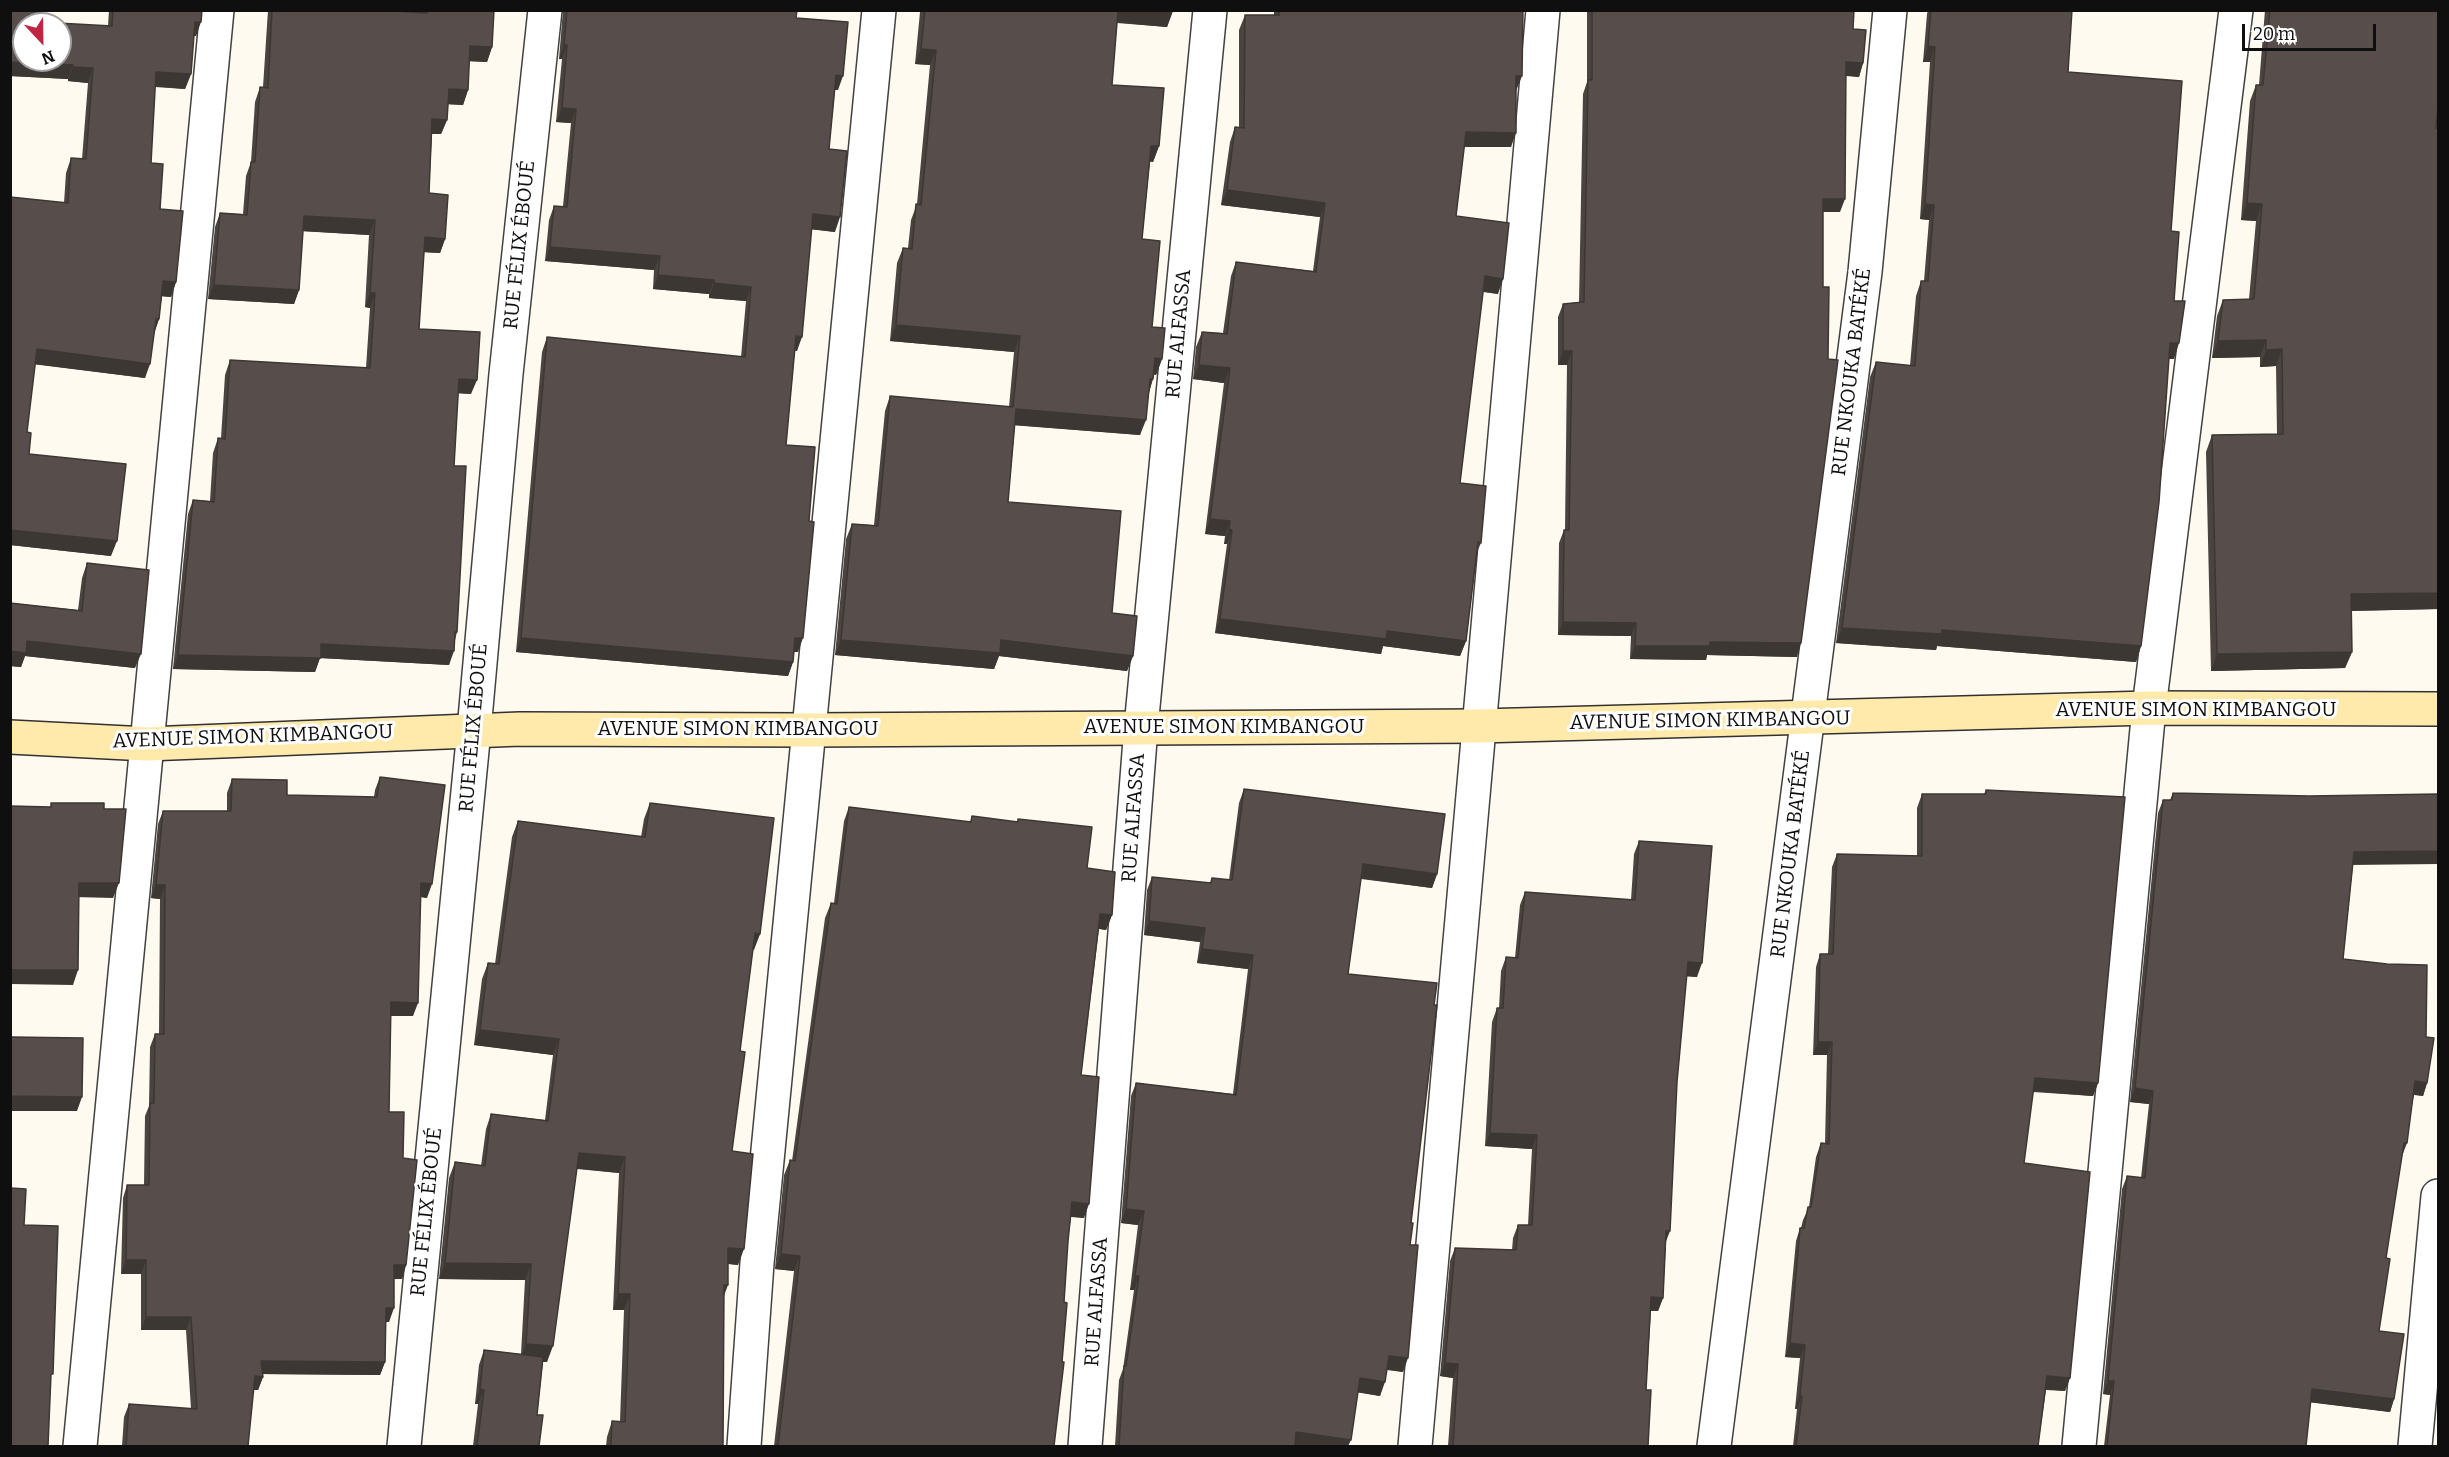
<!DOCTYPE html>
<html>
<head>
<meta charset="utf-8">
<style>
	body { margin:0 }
	#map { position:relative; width:2449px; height:1457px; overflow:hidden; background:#fffaf0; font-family:Bitter,serif }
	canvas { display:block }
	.frame { position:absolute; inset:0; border:12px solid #0f0f0f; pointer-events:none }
	.north { position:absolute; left:12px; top:12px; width:60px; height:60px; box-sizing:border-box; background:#fff; border:2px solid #9f9f9f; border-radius:50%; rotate:158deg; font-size:16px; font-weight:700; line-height:24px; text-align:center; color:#0f0f0f }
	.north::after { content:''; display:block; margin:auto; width:21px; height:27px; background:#bf2643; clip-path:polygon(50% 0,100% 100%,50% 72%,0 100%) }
	.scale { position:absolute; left:2242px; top:24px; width:134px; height:27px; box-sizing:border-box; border:3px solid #0f0f0f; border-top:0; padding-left:8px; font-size:18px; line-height:21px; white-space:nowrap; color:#0f0f0f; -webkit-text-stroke:4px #fff; paint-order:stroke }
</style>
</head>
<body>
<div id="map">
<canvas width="2449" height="1457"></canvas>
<div class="frame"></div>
<div class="north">N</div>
<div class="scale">20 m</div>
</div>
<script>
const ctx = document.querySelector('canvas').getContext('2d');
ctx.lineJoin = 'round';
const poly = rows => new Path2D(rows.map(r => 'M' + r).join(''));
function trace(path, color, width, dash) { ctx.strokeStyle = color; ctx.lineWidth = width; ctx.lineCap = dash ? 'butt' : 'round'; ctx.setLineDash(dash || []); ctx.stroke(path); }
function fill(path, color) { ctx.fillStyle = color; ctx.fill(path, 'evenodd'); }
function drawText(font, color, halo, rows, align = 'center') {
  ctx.font = font + ' Bitter,serif'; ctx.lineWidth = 6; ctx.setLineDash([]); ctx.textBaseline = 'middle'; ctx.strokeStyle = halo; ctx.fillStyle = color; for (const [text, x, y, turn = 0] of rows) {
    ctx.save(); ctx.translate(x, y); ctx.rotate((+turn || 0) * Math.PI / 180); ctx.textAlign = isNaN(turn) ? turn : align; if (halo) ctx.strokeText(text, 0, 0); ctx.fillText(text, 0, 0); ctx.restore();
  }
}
const street = poly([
	[80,1446,217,10],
	[404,1446,474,730,506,374,545,10],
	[744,1446,757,1263,879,10],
	[1085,1446,1141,727,1210,10],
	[1415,1446,1543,10],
	[1714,1446,1865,272,1890,10],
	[2079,1446,2149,708,2236,10],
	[2415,1446,2438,1196]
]);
const secondary = poly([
	[10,737,147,744,520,729,810,730,1479,726,2149,708,2438,709]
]);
const wall = poly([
	[10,10,39,22,108,26,109,10,202,10,196,36,193,36,191,74,185,89,155,87,151,163,176,282,171,297,162,296,159,319,154,333,145,378,35,364,27,432,29,454,111,556,10,545,10,197,64,203,66,173,71,158,82,159,88,83,68,81,68,79,10,76],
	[268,10,378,10,422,13,423,10,494,10,492,47,487,62,469,61,468,90,463,105,448,104,447,120,441,134,432,134,429,193,445,239,440,253,424,252,419,329,471,394,458,393,454,466,457,632,449,665,320,658,315,672,173,669,188,514,193,500,210,501,213,453,218,438,221,438,225,375,230,360,366,368,370,308,365,307,369,235,303,231,299,290,294,304,208,299,215,227,220,213,243,214,246,176,251,162,255,102,260,87,263,87],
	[563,10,797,10,796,18,838,90,835,90,829,149,835,232,812,229,797,351,795,350,786,445,798,652,794,652,793,662,788,676,516,652,542,352,547,337,741,357,746,301,709,298,709,294,653,289,654,270,545,261,549,220,554,206,563,206,571,123,556,122,562,59,559,59],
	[908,10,1173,10,1167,27,1117,23,1112,85,1159,146,1153,162,1150,161,1142,239,1152,327,1162,359,1156,375,1154,374,1149,393,1140,435,1015,425,1008,502,1112,613,1133,656,1127,671,999,656,994,669,835,655,846,539,852,524,874,525,885,411,890,396,1009,407,1014,352,890,341,897,263,903,248,908,248,911,220,917,204,930,65,915,64,920,12],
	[1274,10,1523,10,1516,91,1511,147,1464,147,1456,216,1498,294,1483,292,1460,483,1481,543,1477,552,1466,641,1460,656,1383,646,1381,654,1215,633,1227,544,1224,544,1225,536,1205,534,1224,383,1193,379,1196,347,1202,332,1223,333,1231,276,1236,262,1313,271,1320,217,1221,205,1230,142,1235,127,1239,128,1239,30,1245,15,1274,15],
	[1587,10,1854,10,1853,29,1863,63,1859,77,1846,76,1840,212,1823,212,1797,657,1707,655,1706,660,1630,659,1631,636,1558,635,1559,543,1564,530,1565,530,1567,365,1558,365,1558,317,1563,304,1579,302,1583,94,1587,82],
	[1928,10,2072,10,2068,72,2171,231,2174,301,2174,359,2169,359,2141,646,2136,662,1937,646,1936,650,1836,643,1870,377,1876,362,1910,366,1916,296,1921,281,1924,281,1929,220,1920,219,1930,62,1923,62,1927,14],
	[2265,10,2439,10,2436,128,2439,609,2351,611,2352,652,2345,668,2211,671,2206,452,2212,435,2277,434,2276,366,2260,367,2260,357,2212,358,2217,316,2223,300,2249,299,2256,221,2241,220,2250,101,2256,85,2259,85],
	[87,563,135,668,25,656,21,667,10,666,10,603,78,610,82,578],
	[380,777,427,898,420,897,413,1016,391,1016,389,1112,403,1158,406,1265,402,1279,394,1279,389,1322,386,1322,385,1362,380,1375,262,1374,263,1377,258,1390,253,1390,248,1446,122,1446,124,1417,129,1404,191,1409,186,1330,141,1330,141,1274,121,1274,123,1198,127,1185,144,1185,145,1116,149,1106,150,1047,155,1034,159,1034,160,899,151,898,158,824,163,811,227,811,227,793,232,779,287,795,374,797,375,790],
	[1244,789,1437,874,1432,888,1361,879,1348,974,1411,1223,1410,1245,1403,1372,1387,1370,1380,1396,1358,1392,1348,1446,1115,1446,1119,1380,1123,1369,1134,1290,1130,1290,1138,1225,1121,1223,1131,1096,1136,1083,1233,1094,1248,969,1197,963,1200,942,1144,935,1147,890,1152,877,1210,883,1212,878,1229,880,1239,803],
	[1986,790,2098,1083,2093,1096,2033,1092,2024,1163,2070,1378,2065,1391,2046,1390,2038,1446,1793,1446,1797,1409,1795,1409,1800,1358,1785,1357,1796,1241,1800,1228,1801,1228,1803,1220,1809,1207,1816,1157,1821,1143,1825,1144,1827,1055,1813,1055,1816,967,1820,954,1828,954,1832,867,1837,854,1917,856,1917,808,1922,794,1984,794],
	[2173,793,2353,865,2343,959,2426,1037,2427,1083,2423,1096,2414,1095,2402,1156,2386,1258,2379,1331,2394,1399,2390,1412,2310,1402,2306,1446,2104,1446,2110,1395,2103,1394,2122,1189,2127,1176,2141,1178,2149,1104,2130,1102,2158,813,2163,800,2170,800],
	[650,803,760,934,753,950,740,1051,732,1151,738,1265,728,1264,724,1296,723,1446,606,1446,607,1437,612,1421,620,1421,624,1310,613,1310,619,1173,577,1169,547,1362,543,1362,537,1415,539,1446,473,1446,478,1404,475,1404,479,1365,484,1350,521,1354,525,1280,439,1279,449,1178,455,1162,481,1166,486,1129,491,1114,545,1120,553,1055,474,1045,482,979,488,963,495,964,512,837,518,821,641,837,644,819],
	[849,807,970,822,972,816,1017,822,1018,819,1087,868,1112,915,1106,930,1099,929,1081,1075,1084,1218,1071,1217,1068,1241,1054,1446,774,1446,794,1271,775,1269,784,1175,790,1160,792,1161,825,918,831,903,834,903,844,821],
	[1639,841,1697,977,1686,976,1677,1082,1666,1242,1663,1298,1658,1311,1651,1311,1646,1390,1648,1446,1448,1446,1453,1378,1440,1376,1450,1261,1455,1248,1512,1250,1513,1238,1518,1225,1528,1225,1532,1149,1485,1146,1492,1022,1497,1008,1499,1008,1501,971,1506,957,1515,958,1520,905,1525,892,1631,900,1634,854]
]);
const shadedWall = poly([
	[908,10,921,10,920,12],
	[1117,10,1164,10,1173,11,1167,27,1112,22],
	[195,22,201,22,196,36,189,36],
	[564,45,567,45,562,59,559,59],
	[470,46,492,47,487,62,465,61],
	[1928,46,1935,47,1930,62,1923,62],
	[921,49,936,50,930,65,915,64],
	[10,62,73,65,68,79,10,76],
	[1846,62,1863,63,1859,77,1841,75],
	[73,67,93,68,88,83,68,81],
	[156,72,191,74,185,89,151,86],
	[836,75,843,76,838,90,831,89],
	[1516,76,1522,76,1516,91,1510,91],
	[449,89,468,90,463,105,443,104],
	[562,108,576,109,571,123,556,122],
	[432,119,447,120,441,134,427,134],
	[1466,132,1516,133,1511,147,1461,147],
	[1151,146,1159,146,1153,162,1145,161],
	[1227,190,1325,203,1320,217,1221,205],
	[1823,199,1845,199,1840,212,1818,212],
	[2247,203,2262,204,2256,221,2241,220],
	[1925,204,1934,205,1929,220,1920,219],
	[813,214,840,217,835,232,808,229],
	[304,216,375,220,369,235,299,231],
	[425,237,445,239,440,253,420,252],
	[550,247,660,256,654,270,545,261],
	[658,275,714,280,709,294,653,289],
	[1485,276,1503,279,1498,294,1480,291],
	[163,281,176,282,171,297,158,296],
	[714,283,751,287,746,301,709,298],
	[214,285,299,290,294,304,208,299],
	[370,293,375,293,370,308,365,307],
	[156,319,159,319,154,334],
	[896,325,1020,336,1014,352,890,341],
	[796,336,802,337,797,351,791,350],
	[2266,340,2260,357,2212,358,2218,341],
	[2170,343,2179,343,2174,359,2164,359],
	[37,349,150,364,145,378,32,364],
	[2282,349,2276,366,2260,367,2266,350],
	[1563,351,1572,351,1567,365,1558,365],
	[1155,358,1162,359,1156,375,1150,374],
	[1199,365,1230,368,1224,383,1193,379],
	[459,379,477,380,471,394,454,393],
	[1150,379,1153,379,1148,395],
	[1016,409,1146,420,1140,435,1011,425],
	[1210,519,1230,521,1225,536,1205,534],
	[1229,529,1232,530,1227,544,1224,544],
	[10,530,117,541,111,556,10,545],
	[2439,593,2439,609,2345,611,2351,594],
	[1220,619,1387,631,1466,641,1460,656,1383,646,1381,654,1215,633],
	[1563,622,1636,623,1631,636,1558,635],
	[1842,628,1942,630,2141,646,2136,662,1937,646,1936,650,1836,643],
	[521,638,793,662,788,676,516,652],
	[795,638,803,638,798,652,790,652],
	[841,640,1001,640,1133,656,1127,671,999,656,994,669,835,655],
	[27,641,141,654,135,668,25,656,21,667,10,666,10,651],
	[1710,642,1801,643,1797,657,1707,655,1706,660,1630,659,1635,646],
	[321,644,454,651,449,665,320,658,315,672,173,669,178,655],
	[2352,652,2345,668,2211,671,2217,654],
	[2439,851,2439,864,2349,865,2354,852],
	[1363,864,1437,874,1432,888,1358,878],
	[79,883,119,883,113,898,74,897],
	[421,883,432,884,427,898,416,896],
	[156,885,165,885,160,899,151,898],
	[1100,914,1112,915,1106,930,1095,928],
	[1149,921,1205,928,1200,942,1144,935],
	[755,933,760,934,754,950,750,949],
	[1202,949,1253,955,1248,969,1197,963],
	[1688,962,1702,963,1697,977,1683,976],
	[10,970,78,970,73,985,10,984],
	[391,1002,418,1003,413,1016,386,1016],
	[480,1030,559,1039,553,1055,474,1045],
	[1818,1042,1832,1042,1827,1055,1813,1055],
	[2035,1078,2098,1083,2093,1096,2030,1091],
	[2415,1081,2427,1083,2423,1096,2411,1094],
	[2135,1088,2153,1091,2149,1104,2130,1102],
	[10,1096,82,1097,77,1111,10,1111],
	[1490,1133,1537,1135,1532,1149,1485,1146],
	[2404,1143,2407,1143,2402,1156,2399,1156],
	[579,1153,625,1157,619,1173,573,1168],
	[1072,1202,1089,1204,1084,1218,1067,1216],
	[1126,1209,1144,1211,1138,1225,1121,1223],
	[1666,1231,1670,1231,1665,1244],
	[728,1248,744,1249,738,1265,722,1263],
	[781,1254,800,1256,794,1271,775,1269],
	[126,1260,146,1260,141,1274,121,1274],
	[445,1263,531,1264,525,1280,439,1279],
	[394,1265,406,1265,402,1279,390,1279],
	[1135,1276,1139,1276,1134,1290,1130,1290],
	[724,1285,728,1285,722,1301],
	[618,1294,630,1294,624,1310,613,1310],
	[1651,1297,1663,1298,1658,1311,1646,1310],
	[386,1308,394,1308,389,1322,381,1322],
	[146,1317,191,1317,186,1330,141,1330],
	[1790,1343,1805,1345,1800,1358,1785,1357],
	[526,1344,553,1346,547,1362,520,1360],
	[1389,1356,1408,1358,1403,1372,1384,1369],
	[261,1361,385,1362,380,1375,257,1374],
	[1445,1363,1458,1364,1453,1378,1440,1376],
	[255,1376,263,1377,258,1390,250,1390],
	[2047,1376,2070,1378,2065,1391,2043,1389],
	[1360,1378,1385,1382,1380,1396,1355,1392],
	[2108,1381,2114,1381,2110,1395,2103,1394],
	[480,1389,484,1390,478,1404,475,1404],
	[2312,1389,2394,1399,2390,1412,2307,1402],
	[1800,1395,1802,1396,1797,1409,1795,1409],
	[1296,1432,1351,1440,1348,1446,1291,1446]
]);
const building = poly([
	[10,10,41,10,39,22,112,26,113,10,202,10,201,22,195,22,191,74,156,72,151,163,163,164,160,209,183,211,176,282,163,281,159,319,156,319,150,364,37,349,27,432,31,433,29,454,126,464,117,541,10,530,10,197,68,203,71,158,86,159,93,68,73,67,73,65,10,62,10,10],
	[24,24,60,24,60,60,24,60,24,24],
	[272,10,378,10,427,13,427,10,494,10,492,47,470,46,468,90,449,89,447,120,432,119,429,193,448,195,445,239,425,237,419,329,480,332,477,380,459,379,454,466,466,466,457,632,455,632,454,651,321,644,321,658,178,655,193,500,214,502,218,438,225,439,230,360,370,368,375,293,370,293,375,220,304,216,299,290,214,285,220,213,247,215,251,162,255,162,260,87,268,88,272,10],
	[567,10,797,10,796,18,848,22,843,76,836,75,829,149,847,151,840,217,813,214,802,337,796,336,786,445,815,447,809,521,814,522,803,638,795,638,793,662,521,638,547,337,745,357,751,287,714,283,714,280,658,275,660,256,550,247,554,206,567,207,576,109,562,108,567,45,564,45,567,10],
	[925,10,1118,10,1112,85,1164,88,1159,146,1151,146,1142,239,1160,241,1152,327,1165,328,1162,359,1155,358,1153,379,1150,379,1146,420,1016,409,1008,502,1121,511,1112,613,1137,616,1133,656,1001,640,1000,653,841,640,852,524,878,526,890,396,1013,407,1020,336,896,325,903,248,912,249,916,204,921,205,936,50,921,49,925,10],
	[1279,10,1523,10,1522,76,1516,76,1516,133,1466,132,1456,216,1509,223,1503,279,1485,276,1460,483,1486,486,1481,543,1478,542,1466,641,1387,631,1386,639,1220,619,1232,530,1229,529,1230,521,1210,519,1230,368,1199,365,1202,332,1227,334,1236,262,1316,272,1325,203,1227,190,1235,127,1244,128,1245,15,1279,15,1279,10],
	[1592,10,1854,10,1853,29,1866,30,1863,63,1846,62,1845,199,1823,199,1823,287,1829,287,1828,359,1838,360,1801,643,1710,642,1710,646,1635,646,1636,623,1563,622,1564,530,1569,530,1572,351,1563,351,1563,304,1584,302,1588,80,1592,80,1592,10],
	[1931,10,2072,10,2068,72,2182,81,2171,231,2179,232,2174,301,2185,301,2179,343,2170,343,2159,502,2141,646,1942,630,1941,634,1842,628,1876,362,1915,366,1921,281,1928,281,1934,205,1925,204,1935,47,1928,46,1931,10],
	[2270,10,2439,10,2439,96,2436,128,2439,128,2439,593,2351,594,2352,652,2217,654,2212,435,2283,434,2282,349,2266,350,2266,340,2218,341,2223,300,2254,299,2262,204,2247,203,2256,85,2263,85,2270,10],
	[87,563,149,570,141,654,27,641,26,653,10,651,10,603,82,611,87,563],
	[380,777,445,785,432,884,421,883,418,1003,391,1002,389,1112,404,1112,403,1158,417,1160,406,1265,394,1265,394,1308,386,1308,385,1362,261,1361,263,1377,255,1376,248,1446,126,1446,129,1404,197,1409,191,1317,146,1317,146,1260,126,1260,127,1185,149,1185,150,1103,154,1103,155,1034,164,1034,165,885,156,885,163,811,231,811,232,779,287,780,287,795,377,797,380,777],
	[1244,789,1445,814,1437,874,1363,864,1348,974,1437,983,1434,1005,1437,1005,1411,1223,1413,1223,1410,1245,1418,1245,1408,1358,1389,1356,1385,1382,1360,1378,1351,1440,1296,1432,1295,1446,1119,1446,1124,1366,1126,1366,1139,1276,1135,1276,1144,1211,1126,1209,1136,1083,1236,1095,1253,955,1202,949,1205,928,1149,921,1152,877,1211,883,1212,878,1232,880,1244,789],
	[1986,790,2125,797,2098,1083,2035,1078,2024,1163,2090,1172,2070,1378,2047,1376,2038,1446,1796,1446,1802,1396,1800,1395,1805,1345,1790,1343,1800,1228,1804,1228,1808,1207,1811,1207,1821,1143,1829,1144,1832,1042,1818,1042,1820,954,1833,954,1837,854,1922,856,1922,794,1986,794,1986,790],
	[2173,793,2309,796,2439,794,2439,851,2354,852,2343,959,2387,964,2427,965,2426,1037,2434,1038,2427,1083,2415,1081,2407,1143,2404,1143,2386,1258,2390,1259,2379,1331,2404,1334,2394,1399,2312,1389,2306,1446,2107,1446,2114,1381,2108,1381,2127,1176,2145,1178,2153,1091,2135,1088,2163,800,2172,800,2173,793],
	[51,803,104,803,104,809,126,809,119,883,79,883,78,970,10,970,10,806,51,807,51,803],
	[650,803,774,818,760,934,755,933,740,1051,745,1052,732,1151,753,1154,744,1249,728,1248,728,1285,724,1285,723,1446,611,1446,612,1421,625,1422,630,1294,618,1294,625,1157,579,1153,553,1346,526,1344,531,1264,445,1263,455,1162,485,1166,491,1114,548,1121,559,1039,480,1030,488,963,499,964,518,821,645,837,650,803],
	[849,807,971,822,972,816,1018,822,1018,819,1092,827,1087,868,1115,872,1112,915,1100,914,1081,1075,1099,1077,1089,1204,1072,1202,1068,1241,1064,1302,1067,1303,1062,1362,1064,1362,1054,1446,778,1446,800,1256,781,1254,790,1160,795,1161,831,903,837,904,849,807],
	[1639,841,1712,846,1702,963,1688,962,1677,1082,1670,1231,1666,1231,1663,1298,1651,1297,1646,1390,1651,1390,1648,1446,1453,1446,1458,1364,1445,1363,1455,1248,1516,1250,1518,1225,1532,1225,1537,1135,1490,1133,1497,1008,1503,1008,1506,957,1518,958,1525,892,1635,900,1639,841],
	[10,1037,83,1038,82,1097,10,1096,10,1037],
	[10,1188,26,1189,24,1225,58,1226,53,1374,51,1374,48,1446,10,1446,10,1188],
	[484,1350,543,1357,537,1415,543,1415,539,1446,477,1446,484,1390,480,1389,484,1350]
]);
const streetNames = [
	["RUE FÉLIX ÉBOUÉ",520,245,-84],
	["RUE ALFASSA",1179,334,-85],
	["RUE NKOUKA BATÉKÉ",1852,372,-83],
	["AVENUE SIMON KIMBANGOU",2196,710],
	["AVENUE SIMON KIMBANGOU",1710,721,-1],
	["AVENUE SIMON KIMBANGOU",1224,727],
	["RUE FÉLIX ÉBOUÉ",474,728,-85],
	["AVENUE SIMON KIMBANGOU",738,729],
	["AVENUE SIMON KIMBANGOU",253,737,-2],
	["RUE ALFASSA",1134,818,-86],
	["RUE NKOUKA BATÉKÉ",1791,854,-83],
	["RUE FÉLIX ÉBOUÉ",427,1212,-84],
	["RUE ALFASSA",1097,1302,-86]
];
trace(street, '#424242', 36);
trace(secondary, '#313131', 36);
trace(street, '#fff', 33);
trace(secondary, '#ffe9ab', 33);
fill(wall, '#4b4340');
fill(shadedWall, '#3d3734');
fill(building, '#574e4b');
trace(building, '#3d3734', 1.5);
drawText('20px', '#0f0f0f', '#fff', streetNames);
</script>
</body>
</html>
